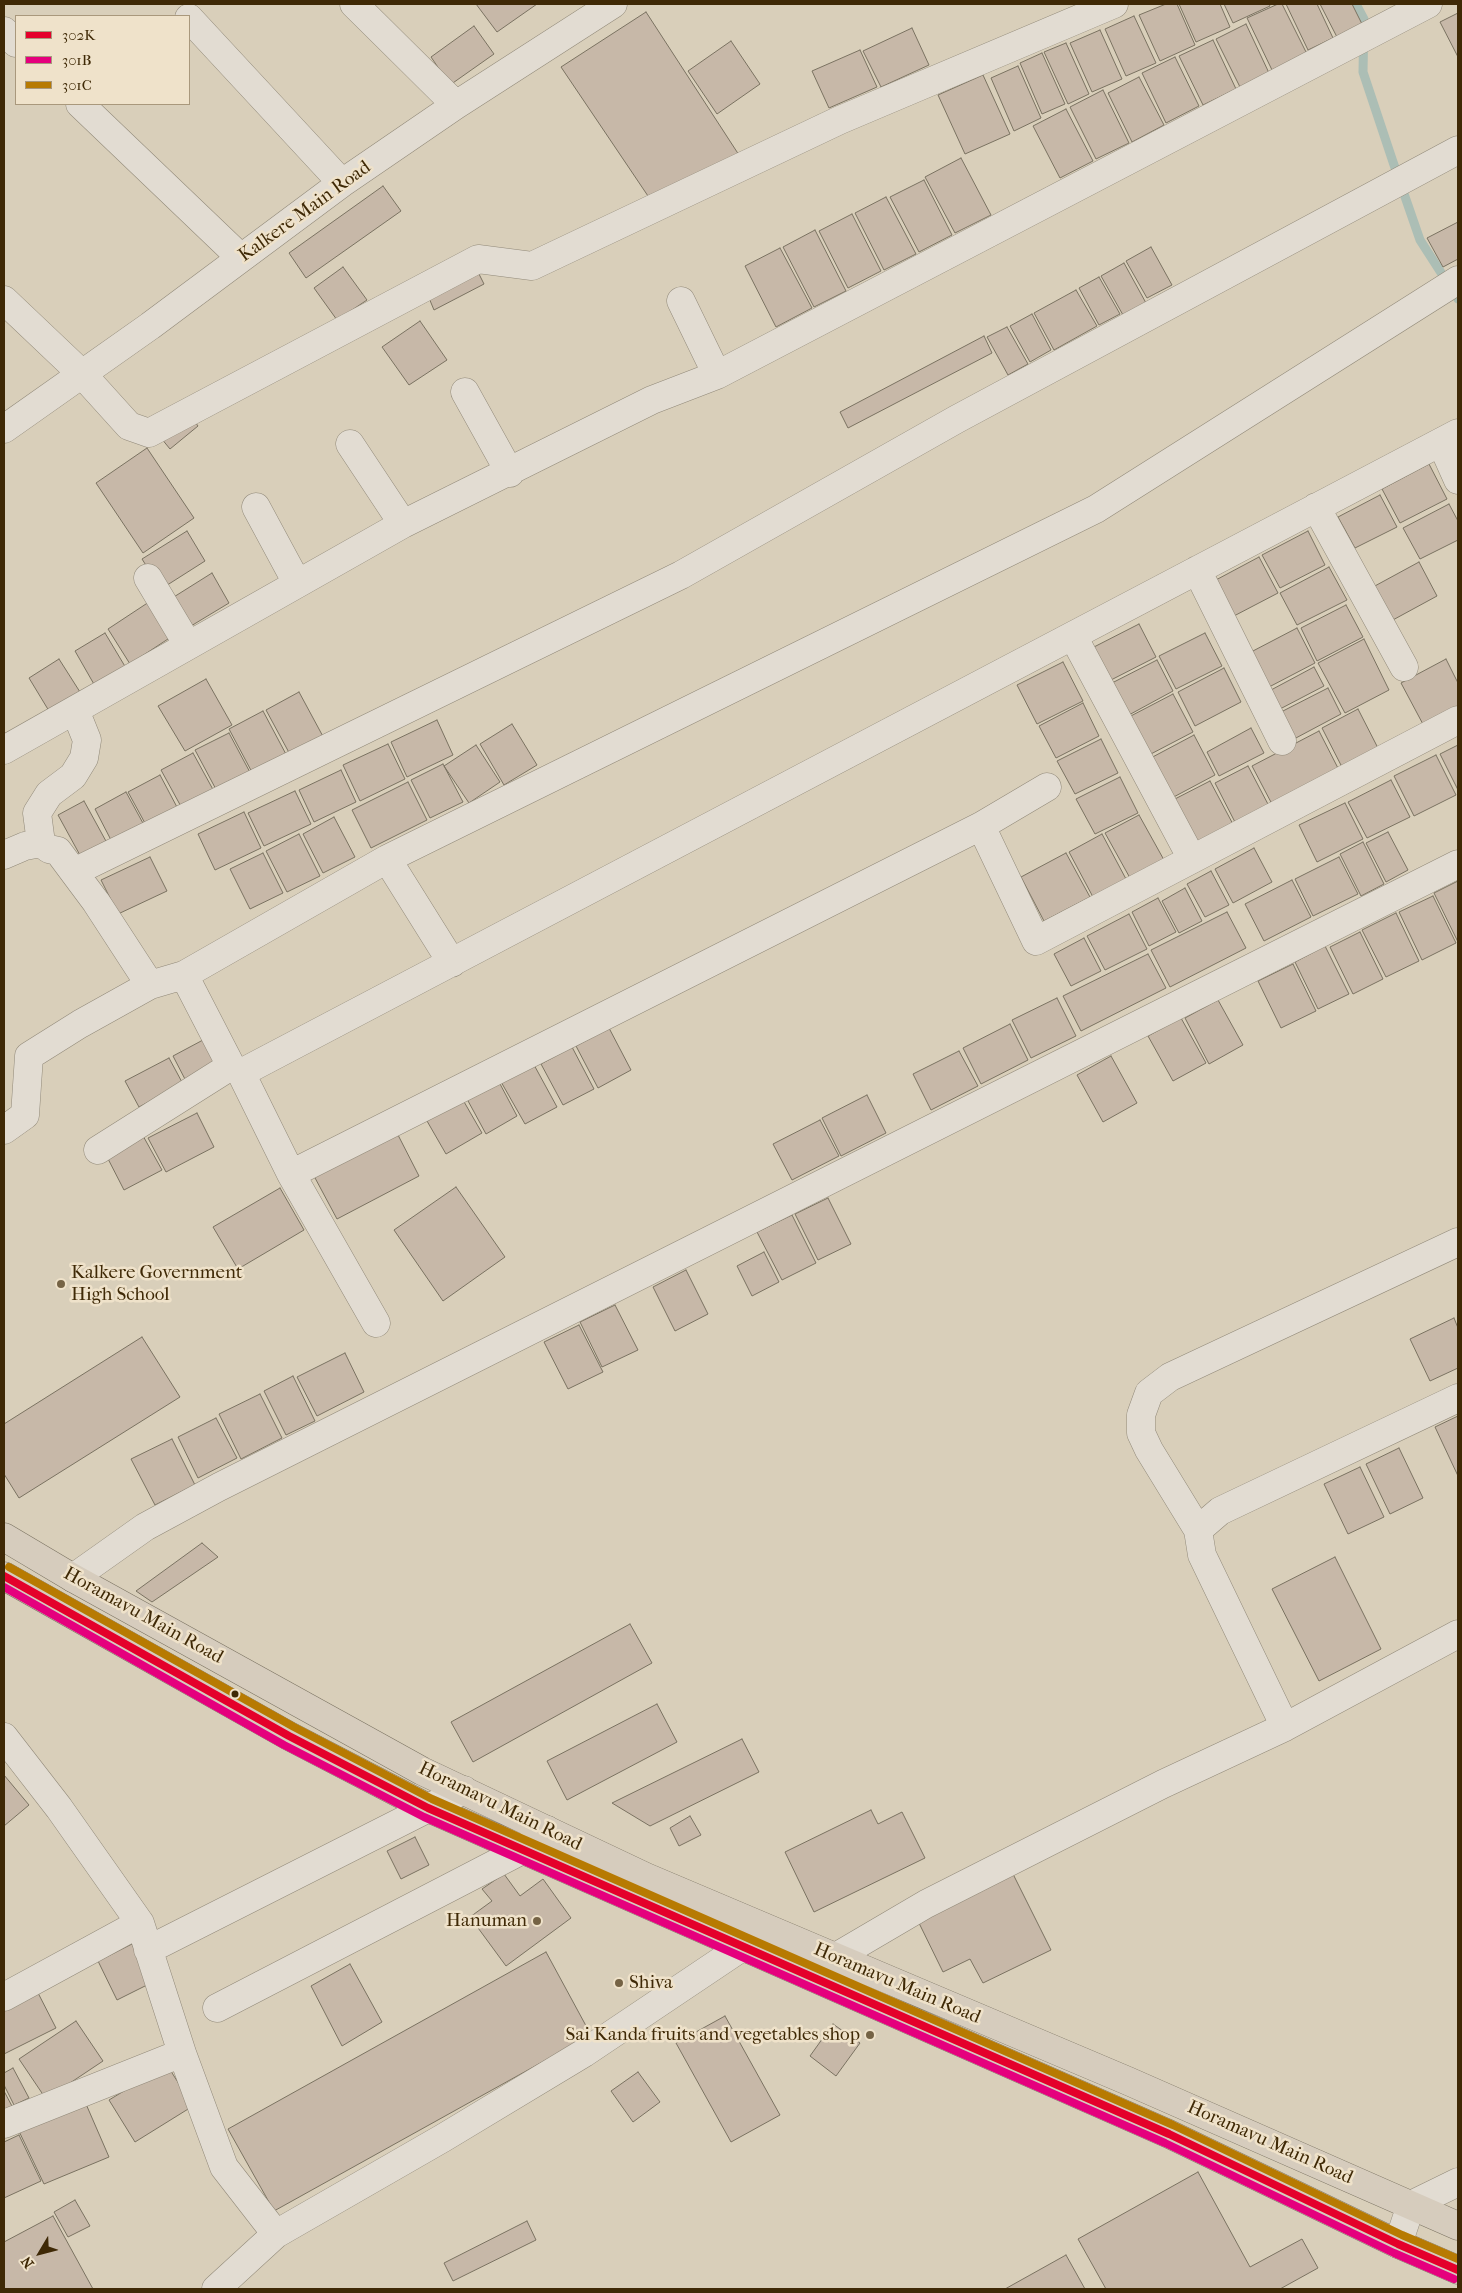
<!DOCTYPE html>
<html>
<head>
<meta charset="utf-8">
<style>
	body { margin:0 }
	#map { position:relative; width:1462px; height:2293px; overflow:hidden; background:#d9cfba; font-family:"IM FELL French Canon",serif }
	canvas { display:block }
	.frame { position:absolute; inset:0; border:5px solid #3f2906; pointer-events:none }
	.legend { position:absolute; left:15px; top:15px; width:175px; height:90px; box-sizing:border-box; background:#efe2ca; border:1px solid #a9987c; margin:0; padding:6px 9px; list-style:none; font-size:15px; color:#3f2906 }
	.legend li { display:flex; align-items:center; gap:10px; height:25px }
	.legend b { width:25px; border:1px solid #a9987c }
	.north { position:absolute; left:15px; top:2228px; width:50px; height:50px; -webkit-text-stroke:4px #efe2ca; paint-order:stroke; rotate:233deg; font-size:14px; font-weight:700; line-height:20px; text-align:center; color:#3f2906 }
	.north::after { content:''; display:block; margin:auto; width:18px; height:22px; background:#3f2906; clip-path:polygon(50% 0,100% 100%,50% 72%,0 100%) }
</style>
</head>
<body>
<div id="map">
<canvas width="1462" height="2293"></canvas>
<div class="frame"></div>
<ul class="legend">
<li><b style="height:6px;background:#e4002b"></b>302K</li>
<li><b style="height:6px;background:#e5007d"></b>301B</li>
<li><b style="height:6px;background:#b77a02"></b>301C</li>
</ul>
<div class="north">N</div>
</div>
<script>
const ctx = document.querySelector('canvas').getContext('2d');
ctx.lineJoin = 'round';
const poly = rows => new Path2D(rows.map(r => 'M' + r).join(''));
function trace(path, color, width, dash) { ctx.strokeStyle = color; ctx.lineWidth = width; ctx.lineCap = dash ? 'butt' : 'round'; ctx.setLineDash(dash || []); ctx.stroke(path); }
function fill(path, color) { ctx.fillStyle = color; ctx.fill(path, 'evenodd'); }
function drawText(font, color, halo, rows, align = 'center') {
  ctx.font = font + ' "IM FELL French Canon",serif'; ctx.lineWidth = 5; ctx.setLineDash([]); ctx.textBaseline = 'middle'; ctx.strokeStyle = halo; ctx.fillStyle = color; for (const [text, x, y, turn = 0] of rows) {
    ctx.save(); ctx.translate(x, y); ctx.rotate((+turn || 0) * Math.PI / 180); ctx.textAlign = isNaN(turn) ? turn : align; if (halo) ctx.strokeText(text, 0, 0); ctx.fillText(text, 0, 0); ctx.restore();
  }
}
const stream = poly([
	[1356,4,1364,19,1363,72,1393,162,1420,240,1458,299]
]);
const building = poly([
	[476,4,537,4,497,32,476,4],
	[1166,4,1177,4,1195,45,1160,61,1139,15,1166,4],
	[1179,4,1220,4,1230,27,1196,42,1179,4],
	[1224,4,1269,4,1270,6,1233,23,1224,4],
	[1278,4,1282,4,1307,54,1272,70,1247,18,1278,4],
	[1286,4,1317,4,1333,38,1308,50,1286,4],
	[1320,4,1352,4,1363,26,1338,39,1320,4],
	[646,12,739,155,648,196,561,67,646,12],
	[1458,13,1458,57,1440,22,1458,13],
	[1134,16,1156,63,1126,76,1105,29,1134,16],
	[1246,24,1269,73,1240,87,1216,39,1246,24],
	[474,26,494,54,450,85,431,57,474,26],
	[912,28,929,65,881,87,863,51,912,28],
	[1100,30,1122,79,1092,92,1070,43,1100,30],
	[1213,40,1236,89,1203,105,1179,56,1213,40],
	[731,41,760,84,717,114,688,71,731,41],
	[1066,43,1089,94,1068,104,1044,52,1066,43],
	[860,50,877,87,829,108,812,71,860,50],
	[1042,53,1065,104,1042,114,1020,63,1042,53],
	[1175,57,1199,106,1166,123,1142,73,1175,57],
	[1018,66,1041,118,1014,131,991,78,1018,66],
	[983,75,1010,134,965,154,938,95,983,75],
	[1139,77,1164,125,1132,142,1108,93,1139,77],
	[1103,90,1129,143,1096,159,1070,107,1103,90],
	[1066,109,1093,161,1060,178,1033,126,1066,109],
	[961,158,991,215,955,233,925,177,961,158],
	[924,180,952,235,919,252,890,197,924,180],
	[383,186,401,211,306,278,289,253,383,186],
	[886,197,916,254,884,270,855,213,886,197],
	[852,214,881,271,848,288,819,231,852,214],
	[1458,222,1458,259,1443,267,1427,238,1458,222],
	[815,230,846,291,814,307,783,247,815,230],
	[1151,247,1172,285,1147,298,1126,261,1151,247],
	[780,248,812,308,776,327,745,266,780,248],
	[1124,263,1146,303,1123,315,1101,276,1124,263],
	[343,267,367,300,337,320,314,288,343,267],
	[478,272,484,284,434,310,429,298,478,272],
	[1099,277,1120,314,1099,325,1079,288,1099,277],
	[1076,290,1097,326,1054,350,1034,313,1076,290],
	[1032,314,1051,350,1030,362,1010,326,1032,314],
	[420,321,447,360,409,385,382,347,420,321],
	[1007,327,1028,364,1008,375,987,337,1007,327],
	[984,336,992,353,848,428,840,412,984,336],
	[190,415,198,426,170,449,161,438,190,415],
	[147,448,194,518,143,553,96,483,147,448],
	[1429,464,1447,499,1400,523,1382,489,1429,464],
	[1380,495,1397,527,1355,548,1338,517,1380,495],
	[1449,504,1458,521,1458,540,1420,559,1403,528,1449,504],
	[187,531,205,561,161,589,142,559,187,531],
	[1308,531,1325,565,1280,588,1262,555,1308,531],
	[1259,557,1278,593,1232,617,1214,581,1259,557],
	[1419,562,1437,596,1391,621,1373,587,1419,562],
	[1329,567,1347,600,1297,625,1280,593,1329,567],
	[212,573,229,603,186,629,169,600,212,573],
	[149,602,171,637,130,664,108,629,149,602],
	[1346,605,1363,637,1317,661,1301,628,1346,605],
	[1139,624,1156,657,1109,681,1092,648,1139,624],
	[1297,628,1315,663,1269,687,1251,652,1297,628],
	[105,633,126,668,95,686,75,651,105,633],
	[1205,633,1222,666,1176,689,1159,656,1205,633],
	[1364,639,1389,690,1345,713,1318,663,1364,639],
	[59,659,80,692,49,711,29,678,59,659],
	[1446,659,1458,683,1458,710,1425,728,1401,683,1446,659],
	[1157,660,1173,691,1127,716,1110,684,1157,660],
	[1063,662,1083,701,1037,724,1017,685,1063,662],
	[1314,667,1324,686,1280,709,1271,690,1314,667],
	[1224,668,1241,702,1195,726,1178,692,1224,668],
	[206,679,232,725,185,751,158,706,206,679],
	[1328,688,1341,714,1294,739,1281,712,1328,688],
	[299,692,326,742,293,760,266,710,299,692],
	[1173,694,1193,732,1147,756,1127,718,1173,694],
	[1083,703,1099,736,1056,758,1039,726,1083,703],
	[1358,709,1380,752,1344,771,1322,728,1358,709],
	[263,711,288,758,254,776,229,729,263,711],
	[437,720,453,755,407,777,391,742,437,720],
	[512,724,537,765,504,785,480,744,512,724],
	[1251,728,1264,753,1219,776,1207,752,1251,728],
	[1319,731,1340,772,1273,806,1252,766,1319,731],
	[229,733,253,778,219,795,195,750,229,733],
	[1194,735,1215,775,1168,800,1147,760,1194,735],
	[1101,739,1118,773,1075,794,1057,761,1101,739],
	[388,744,405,779,360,801,343,765,388,744],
	[476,745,500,782,469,803,444,766,476,745],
	[1458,745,1458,790,1440,754,1458,745],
	[193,753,216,795,184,812,161,770,193,753],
	[1436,755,1456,795,1414,816,1394,776,1436,755],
	[443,764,463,802,430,818,411,780,443,764],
	[1248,766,1270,808,1237,826,1215,783,1248,766],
	[341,770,356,802,314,822,299,790,341,770],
	[160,775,178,809,146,825,128,792,160,775],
	[1120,777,1138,813,1095,834,1076,799,1120,777],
	[1391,780,1410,817,1367,838,1348,802,1391,780],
	[1210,781,1235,828,1195,848,1171,801,1210,781],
	[408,782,427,820,371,848,352,810,408,782],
	[295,791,311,824,264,846,248,813,295,791],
	[126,792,144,825,112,842,95,809,126,792],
	[84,801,107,843,81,857,58,815,84,801],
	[1345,803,1363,839,1317,862,1299,825,1345,803],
	[244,812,261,848,215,870,198,834,244,812],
	[1139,815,1164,860,1130,878,1105,833,1139,815],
	[334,817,355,857,323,873,303,834,334,817],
	[1388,832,1408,870,1386,882,1366,843,1388,832],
	[299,834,320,876,287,892,266,851,299,834],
	[1102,834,1126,879,1093,897,1069,852,1102,834],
	[1363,842,1384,884,1361,896,1340,854,1363,842],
	[1254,848,1272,882,1233,903,1215,869,1254,848],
	[263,853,283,893,250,909,230,869,263,853],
	[1066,853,1090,897,1044,921,1021,877,1066,853],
	[150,857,167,891,118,914,101,880,150,857],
	[1339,857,1358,894,1313,916,1295,879,1339,857],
	[1211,871,1229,905,1205,917,1187,884,1211,871],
	[1292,880,1311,917,1264,941,1245,904,1292,880],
	[1458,881,1458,942,1434,893,1458,881],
	[1185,888,1202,921,1179,933,1162,901,1185,888],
	[1433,896,1456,943,1422,960,1399,912,1433,896],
	[1158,898,1176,932,1149,946,1132,912,1158,898],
	[1227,912,1246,948,1170,987,1151,950,1227,912],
	[1396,913,1419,961,1386,977,1362,930,1396,913],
	[1129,914,1147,949,1105,970,1087,936,1129,914],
	[1360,932,1383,979,1353,994,1330,947,1360,932],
	[1084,938,1101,971,1071,986,1054,954,1084,938],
	[1325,946,1349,994,1318,1009,1295,962,1325,946],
	[1148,954,1166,988,1081,1031,1063,996,1148,954],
	[1293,964,1316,1011,1281,1028,1258,981,1293,964],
	[1057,998,1076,1036,1031,1058,1012,1020,1057,998],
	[1218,1000,1243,1045,1209,1064,1185,1018,1218,1000],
	[1181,1018,1206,1063,1173,1081,1148,1036,1181,1018],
	[1010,1024,1028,1060,981,1084,963,1048,1010,1024],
	[609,1028,631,1070,598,1088,576,1046,609,1028],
	[203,1040,217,1067,187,1083,173,1056,203,1040],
	[572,1047,594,1089,563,1105,541,1064,572,1047],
	[959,1051,978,1086,931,1110,913,1074,959,1051],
	[1111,1056,1137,1103,1103,1122,1077,1075,1111,1056],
	[169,1058,183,1084,139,1107,125,1081,169,1058],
	[533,1063,557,1107,525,1124,500,1080,533,1063],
	[499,1082,517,1116,486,1134,467,1099,499,1082],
	[867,1095,886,1133,841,1156,822,1118,867,1095],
	[463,1100,482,1133,446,1154,427,1121,463,1100],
	[197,1113,214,1147,166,1172,148,1138,197,1113],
	[820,1120,839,1156,792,1180,773,1144,820,1120],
	[397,1133,419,1176,337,1219,314,1176,397,1133],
	[142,1134,162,1170,124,1190,105,1153,142,1134],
	[456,1187,505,1257,443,1301,394,1230,456,1187],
	[280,1188,304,1230,238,1269,213,1227,280,1188],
	[828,1198,851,1244,818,1260,795,1214,828,1198],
	[792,1215,816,1263,782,1280,757,1232,792,1215],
	[764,1252,779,1282,752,1296,737,1266,764,1252],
	[686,1270,708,1314,675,1331,653,1287,686,1270],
	[615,1305,638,1350,602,1367,580,1322,615,1305],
	[1454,1318,1458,1328,1458,1368,1430,1381,1410,1339,1454,1318],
	[579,1325,603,1372,568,1389,544,1342,579,1325],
	[142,1337,180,1397,19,1498,4,1474,4,1424,142,1337],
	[345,1353,364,1392,317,1416,297,1377,345,1353],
	[293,1376,315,1421,286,1435,264,1391,293,1376],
	[260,1394,282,1438,241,1459,219,1414,260,1394],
	[1458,1416,1458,1476,1435,1427,1458,1416],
	[216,1418,237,1458,198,1478,178,1437,216,1418],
	[172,1439,195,1485,155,1505,131,1459,172,1439],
	[1399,1448,1423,1498,1390,1514,1366,1464,1399,1448],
	[1360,1467,1384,1517,1348,1534,1324,1484,1360,1467],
	[202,1543,218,1557,152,1602,136,1591,202,1543],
	[1335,1557,1381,1649,1319,1681,1272,1589,1335,1557],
	[630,1624,652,1663,473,1762,451,1722,630,1624],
	[657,1704,677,1742,567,1800,547,1761,657,1704],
	[742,1739,759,1772,650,1826,612,1803,742,1739],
	[4,1775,29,1805,4,1826,4,1775],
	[871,1810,878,1824,902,1812,925,1858,814,1912,785,1852,871,1810],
	[690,1816,701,1835,679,1846,670,1828,690,1816],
	[415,1837,429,1865,401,1879,387,1851,415,1837],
	[504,1874,520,1896,543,1879,571,1918,506,1966,470,1917,492,1901,482,1889,504,1874],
	[1013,1874,1051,1950,983,1983,970,1959,943,1972,918,1921,1013,1874],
	[132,1944,151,1983,117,2000,98,1961,132,1944],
	[546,1952,591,2035,274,2211,228,2129,546,1952],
	[350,1964,382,2022,342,2046,311,1986,350,1964],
	[36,1989,56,2028,4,2054,4,2006,36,1989],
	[725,2016,780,2115,731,2142,676,2043,725,2016],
	[76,2021,103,2061,46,2099,19,2059,76,2021],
	[833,2024,860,2043,836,2076,810,2056,833,2024],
	[167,2065,193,2106,135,2142,109,2100,167,2065],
	[13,2068,29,2098,14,2105,4,2085,4,2073,13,2068],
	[638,2072,660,2102,633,2122,611,2091,638,2072],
	[4,2091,13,2108,4,2113,4,2091],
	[86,2104,109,2157,44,2184,17,2127,86,2104],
	[19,2135,41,2181,4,2198,4,2142,19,2135],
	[1198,2172,1250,2267,1302,2239,1318,2268,1280,2289,1106,2289,1078,2239,1198,2172],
	[75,2200,90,2226,68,2237,54,2212,75,2200],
	[53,2216,93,2289,4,2289,4,2242,53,2216],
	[527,2221,536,2240,453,2281,444,2263,527,2221],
	[1066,2255,1085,2289,1005,2289,1066,2255]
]);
const minor = poly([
	[354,4,456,105],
	[189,18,342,183],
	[4,31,16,43],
	[80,104,241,258],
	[4,300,82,374,129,426,149,433,478,259,532,266,840,120,1114,4],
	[681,301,717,375],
	[465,392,510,473],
	[4,429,150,326,342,183,456,105,613,4],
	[1441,442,1458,480],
	[350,444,403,524],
	[256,507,297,583],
	[1316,507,1404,667],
	[1197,570,1282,741],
	[148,578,188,645],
	[1073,636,1192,859],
	[4,750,403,524,652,400,717,375,1428,4],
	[981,826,1036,941,1458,720],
	[41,843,37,813,49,794,73,776,84,758,87,740,75,710],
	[4,855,25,846,41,843,49,849,58,851,96,902,150,985],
	[387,859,452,963],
	[74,872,681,575,957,419,1458,150],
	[184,975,231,1066,241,1073,291,1174,376,1323],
	[241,1073,1458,433],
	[4,1130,25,1115,29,1056,80,1024,150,985,184,975,387,859,1096,509,1458,280],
	[98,1150,231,1066],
	[291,1174,981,826,1047,787],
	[1198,1530,1149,1450,1141,1433,1141,1415,1149,1393,1170,1377,1458,1242],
	[73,1578,145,1527,219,1487,1458,864],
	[1285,1727,1458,1634],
	[4,1737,59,1808,140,1923,182,2053,4,2124],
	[148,1950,464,1790],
	[824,1975,834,1958,926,1904,1163,1784,1285,1727,1202,1555,1198,1530,1220,1511,1458,1398],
	[4,1997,140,1923],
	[217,2008,524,1849,547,1830],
	[182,2053,224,2167,276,2234,443,2138,584,2053,742,1947],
	[1398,2244,1411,2205,1458,2182],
	[216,2289,276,2234]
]);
const major = poly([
	[4,1537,73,1578,422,1771,646,1877,1128,2081,1458,2226],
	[4,1576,289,1736,428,1808,1169,2134,1398,2244,1458,2270]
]);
const bus1 = poly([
	[4,1576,289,1736,428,1808,1169,2134,1398,2244,1458,2270]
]);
const bus2 = poly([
	[4,1587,284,1745,424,1817,1165,2143,1394,2253,1454,2279]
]);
const bus3 = poly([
	[9,1567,294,1727,432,1799,1173,2125,1402,2235,1458,2259]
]);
const markers = [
	[61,1284,5,"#756345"],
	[235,1694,4.5,"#3f2906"],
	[537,1921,5,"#756345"],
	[619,1983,5,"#756345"],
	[870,2035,5,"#756345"]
];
const streetNames = [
	["Kalkere Main Road",305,212,-36],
	["Horamavu Main Road",143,1616,29],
	["Horamavu Main Road",500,1807,26],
	["Horamavu Main Road",897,1984,23],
	["Horamavu Main Road",1270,2143,24]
];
const poiNames = [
	["Kalkere Government",71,1273],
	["High School",71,1295],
	["Hanuman",527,1921,"right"],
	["Shiva",629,1983],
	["Sai Kanda fruits and vegetables shop",860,2035,"right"]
];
trace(stream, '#acbeb5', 9);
fill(building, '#c7b8a8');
trace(building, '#7a7261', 1);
trace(minor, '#918979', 29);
trace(major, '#7a7261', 29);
trace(minor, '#e2dcd2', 28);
trace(major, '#d6ccbd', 28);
trace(bus1, '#e4002b', 8);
trace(bus2, '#e5007d', 8);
trace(bus3, '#b77a02', 8);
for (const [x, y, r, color] of markers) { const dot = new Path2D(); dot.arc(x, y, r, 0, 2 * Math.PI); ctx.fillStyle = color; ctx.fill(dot); trace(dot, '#efe2ca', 2); }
drawText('19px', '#3f2906', '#efe2ca', streetNames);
drawText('19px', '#3f2906', '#efe2ca', poiNames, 'left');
</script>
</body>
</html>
